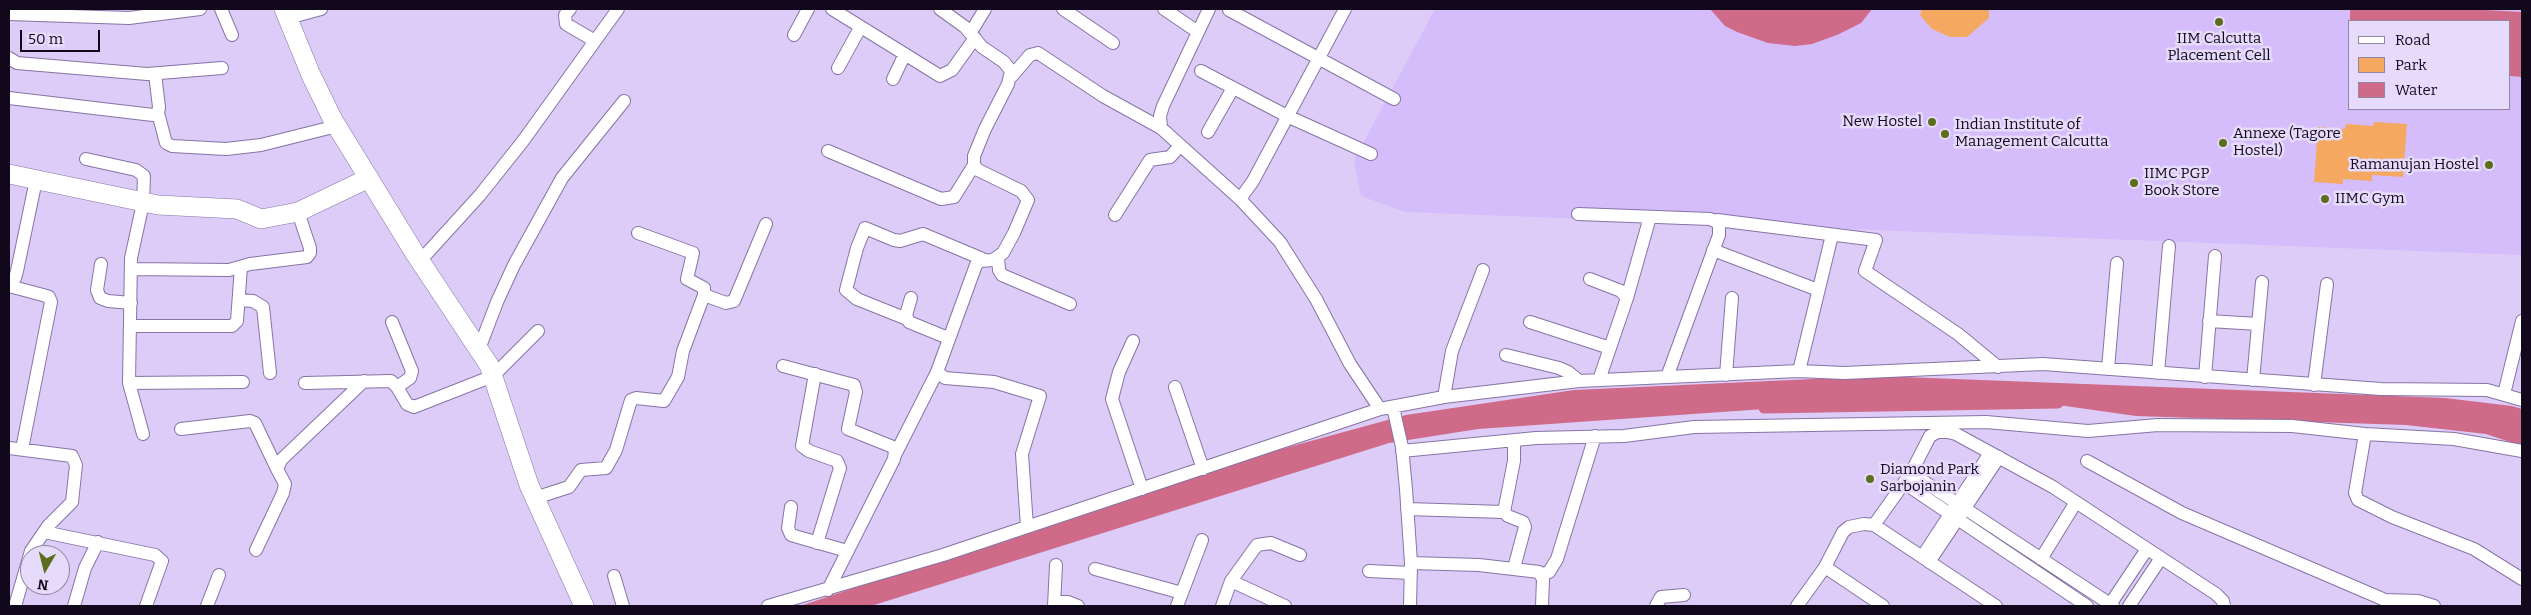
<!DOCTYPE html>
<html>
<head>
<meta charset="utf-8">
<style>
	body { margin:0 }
	#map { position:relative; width:2531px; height:615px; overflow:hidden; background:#dcccf7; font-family:Bitter,serif }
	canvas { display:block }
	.frame { position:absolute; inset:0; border:10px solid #11091b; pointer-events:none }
	.legend { position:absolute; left:2348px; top:20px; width:162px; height:90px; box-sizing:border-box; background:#e7dbfc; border:1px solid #9187a2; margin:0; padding:6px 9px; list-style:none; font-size:15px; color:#11091b }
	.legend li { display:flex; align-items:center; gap:10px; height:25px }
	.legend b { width:25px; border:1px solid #9187a2 }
	.north { position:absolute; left:20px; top:545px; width:50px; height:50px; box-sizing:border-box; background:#e7dbfc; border:1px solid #9187a2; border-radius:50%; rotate:188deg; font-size:14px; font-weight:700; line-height:20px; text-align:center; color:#11091b }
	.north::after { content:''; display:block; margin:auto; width:18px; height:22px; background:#5a6e1c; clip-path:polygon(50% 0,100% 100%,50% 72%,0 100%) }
	.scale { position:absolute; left:20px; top:30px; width:80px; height:22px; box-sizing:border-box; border:2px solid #11091b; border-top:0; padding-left:6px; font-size:15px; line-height:18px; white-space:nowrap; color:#11091b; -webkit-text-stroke:4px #e7dbfc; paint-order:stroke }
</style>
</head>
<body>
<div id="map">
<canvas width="2531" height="615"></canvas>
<div class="frame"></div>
<ul class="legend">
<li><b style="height:6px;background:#fff"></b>Road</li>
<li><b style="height:14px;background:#f5a860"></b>Park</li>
<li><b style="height:14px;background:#cf6a89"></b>Water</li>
</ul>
<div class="north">N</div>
<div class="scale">50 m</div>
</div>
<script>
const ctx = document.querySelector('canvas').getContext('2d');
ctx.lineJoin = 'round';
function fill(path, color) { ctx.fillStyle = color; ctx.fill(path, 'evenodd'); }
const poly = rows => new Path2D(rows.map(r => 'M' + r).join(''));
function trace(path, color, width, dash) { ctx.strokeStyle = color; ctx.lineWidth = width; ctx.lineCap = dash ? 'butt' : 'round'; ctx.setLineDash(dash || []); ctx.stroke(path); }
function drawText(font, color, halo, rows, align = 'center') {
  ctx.font = font + ' Bitter,serif'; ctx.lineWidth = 5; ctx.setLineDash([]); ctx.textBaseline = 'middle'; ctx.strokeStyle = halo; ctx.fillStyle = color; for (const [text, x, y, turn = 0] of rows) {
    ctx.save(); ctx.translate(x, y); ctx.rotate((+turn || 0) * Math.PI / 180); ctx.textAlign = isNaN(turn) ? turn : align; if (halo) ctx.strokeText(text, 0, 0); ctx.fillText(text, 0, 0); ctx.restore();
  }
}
const built = poly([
	[1435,9,2522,9,2522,255,1405,212,1361,196,1354,160],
	[2350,21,2510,21,2510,109,2350,109]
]);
const green = poly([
	[1922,9,1989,9,1989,18,1967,37,1950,37,1932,29,1920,15],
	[2374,122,2407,124,2403,177,2372,175,2372,181,2343,179,2343,184,2314,182,2318,127,2345,129,2346,124,2373,126]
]);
const water = poly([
	[1710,9,1872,9,1861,23,1837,35,1812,44,1795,46,1768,43,1737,32,1725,26],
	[2350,9,2466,9,2522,12,2522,77,2510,76,2510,21,2350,21],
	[1878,376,2445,398,2512,406,2522,409,2522,446,2486,434,2406,425,2136,416,2023,400,1865,402,1478,429,1389,443,871,606,800,606,1223,465,1406,415,1574,390]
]);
const canal = poly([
	[1764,408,2058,403]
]);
const street = poly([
	[221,9,232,35],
	[570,9,565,15,566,24,595,41],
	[832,9,940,76,952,70,975,38],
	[940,9,965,27,982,47,1004,62,1011,71,1008,84,985,129,974,156,974,165,978,170,1021,191,1028,200,1014,233,1003,253,993,260,980,261,976,265,937,372,945,378,994,382,1040,396,1022,454,1027,527],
	[1063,9,1113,43],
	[1164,9,1198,32],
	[1209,9,1163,106,1160,116,1161,128,1240,199,1280,242,1316,299,1350,364,1380,409],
	[1229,10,1394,99],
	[9,14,129,18,200,9],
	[288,18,321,9],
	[971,32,985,9],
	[794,35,808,9],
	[9,58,17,63,147,74,222,68],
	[838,68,860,28],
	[1201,71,1287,116,1371,154],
	[1011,77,1030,55,1038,53,1103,96,1161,128],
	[893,79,904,56],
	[9,98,153,115,158,113,159,107,155,74],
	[158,113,166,143,172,146,226,149,261,145,337,126],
	[1208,132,1233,88],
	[828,151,941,199,954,197,974,165],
	[86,159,136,170,144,176,143,203,131,258,129,383,143,434],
	[1240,199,1253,181,1345,9],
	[1578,214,1710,219,1719,223,1719,235,1667,377],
	[1115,215,1150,160,1170,157,1179,147],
	[1717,220,1876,240,1865,271,1958,334,1998,367],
	[1713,250,1818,290],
	[998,257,999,270,1002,275,1070,304],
	[420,261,480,195,523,141,618,9],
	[101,264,97,290,100,298,108,301,131,303],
	[131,269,229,270,250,264,307,257,310,253,310,248,298,212],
	[1590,279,1621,291,1627,298,1599,380],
	[9,284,15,278,17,271,36,180],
	[9,286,43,295,49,297,51,302,22,449],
	[704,295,726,303,734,301,766,224],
	[911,298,906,315,909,322,948,338],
	[1627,298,1650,217],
	[239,300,253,301,263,307,270,373],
	[907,319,857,299,846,290,857,248,865,228,894,240,900,241,923,234,985,260],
	[2209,321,2258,324],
	[392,322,412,371,410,378,397,387],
	[1530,322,1610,348],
	[130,326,232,326,237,321,241,267],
	[1133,341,1119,372,1112,399,1142,489],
	[479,349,497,302,514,265,562,178,624,101],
	[1506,355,1559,368,1568,372,1579,381],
	[783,366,854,385,856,392,848,429,893,447,895,450,894,459,828,590],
	[2108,369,2117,263],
	[1799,371,1832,235],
	[2158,373,2169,246],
	[815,374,802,446,809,451,837,461,840,468,817,543],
	[1726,375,1732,298],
	[2205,377,2215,256],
	[2253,380,2262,282],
	[129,383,243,382],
	[305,383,391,381,397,387,407,404,414,407,493,376,538,331],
	[2314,385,2327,284],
	[1175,387,1203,469],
	[2504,394,2522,321],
	[1444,397,1452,351,1483,270],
	[1393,407,1402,447,1406,489,1411,563,1410,606],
	[181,429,250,421,255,423,277,469],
	[2365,434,2355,493,2358,500,2392,517,2474,549,2522,579],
	[1514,440,1514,461,1504,512,1508,516,1523,522,1525,527,1514,568],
	[9,448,72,456,76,465,72,502,48,526,31,551,15,606],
	[1402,451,1536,438,1624,436,1694,427,1986,422,2088,431,2158,425,2292,426,2365,434,2454,439,2522,451],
	[895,455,937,372],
	[2087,461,2182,513,2385,600,2418,601,2434,606],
	[1911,473,2113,606],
	[1904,483,2087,606],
	[535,498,569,487,581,470,606,468,616,450,631,400,636,398,664,401,678,377,683,351,704,295,704,288,687,279,693,253,638,233],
	[791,507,788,528,791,535,847,551],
	[1407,509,1504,512],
	[1874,525,1996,606],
	[44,532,155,555,162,561,146,606],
	[256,550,283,493,285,484,277,469,281,460,364,381],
	[1922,557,1990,453],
	[2041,559,2076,502],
	[1929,562,1999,457],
	[1411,563,1479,565,1539,572,1543,579,1542,606],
	[1095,569,1182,593],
	[1369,571,1411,573],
	[1543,574,1549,572,1557,559,1595,436],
	[614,576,623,606],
	[1231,581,1285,606],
	[74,606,85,568,98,542],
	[207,606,219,575],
	[768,606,943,555,1380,409,1444,397,1579,381,1799,371,1844,373,2043,364,2381,389,2487,390,2522,400],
	[1054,606,1056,565],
	[1055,606,1059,602,1068,602,1078,606],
	[1177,606,1202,540],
	[1222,606,1231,581,1257,545,1271,543,1300,555],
	[1656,606,1661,597,1684,595],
	[1797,606,1825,567],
	[1883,606,1825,567,1843,532,1849,527,1864,524,1874,525,1911,473,1930,436,1938,432,1947,432,1956,434,2053,487,2216,594,2223,601,2224,606],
	[2109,606,2147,549],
	[2129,606,2161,558]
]);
const secondary = poly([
	[284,9,311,75,333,120,414,252,489,365,529,485,584,606],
	[9,174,158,205,237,209,261,219,298,212,369,178]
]);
const markers = [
	[2219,22,5,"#5a6e1c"],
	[1932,122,5,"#5a6e1c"],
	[1945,134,5,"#5a6e1c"],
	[2223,143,5,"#5a6e1c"],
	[2489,165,5,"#5a6e1c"],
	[2134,183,5,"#5a6e1c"],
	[2325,199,5,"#5a6e1c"],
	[1870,479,5,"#5a6e1c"]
];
const poiNames = [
	["IIM Calcutta",2219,39,"center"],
	["Placement Cell",2219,56,"center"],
	["New Hostel",1922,122,"right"],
	["Indian Institute of",1955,125],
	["Management Calcutta",1955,142],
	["Annexe (Tagore",2233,134],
	["Hostel)",2233,151],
	["Ramanujan Hostel",2479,165,"right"],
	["IIMC PGP",2144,174],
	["Book Store",2144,191],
	["IIMC Gym",2335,199],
	["Diamond Park",1880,470],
	["Sarbojanin",1880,487]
];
fill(built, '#d4bdfa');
fill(green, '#f5a860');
fill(water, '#cf6a89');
trace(canal, '#cf6a89', 11);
trace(street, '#8774a5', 14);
trace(secondary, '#8774a5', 20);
trace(street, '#fff', 12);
trace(secondary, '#fff', 19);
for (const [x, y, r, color] of markers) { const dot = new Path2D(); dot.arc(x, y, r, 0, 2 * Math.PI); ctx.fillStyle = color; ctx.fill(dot); trace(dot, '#e7dbfc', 2); }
drawText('15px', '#11091b', '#e7dbfc', poiNames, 'left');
</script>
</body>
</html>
